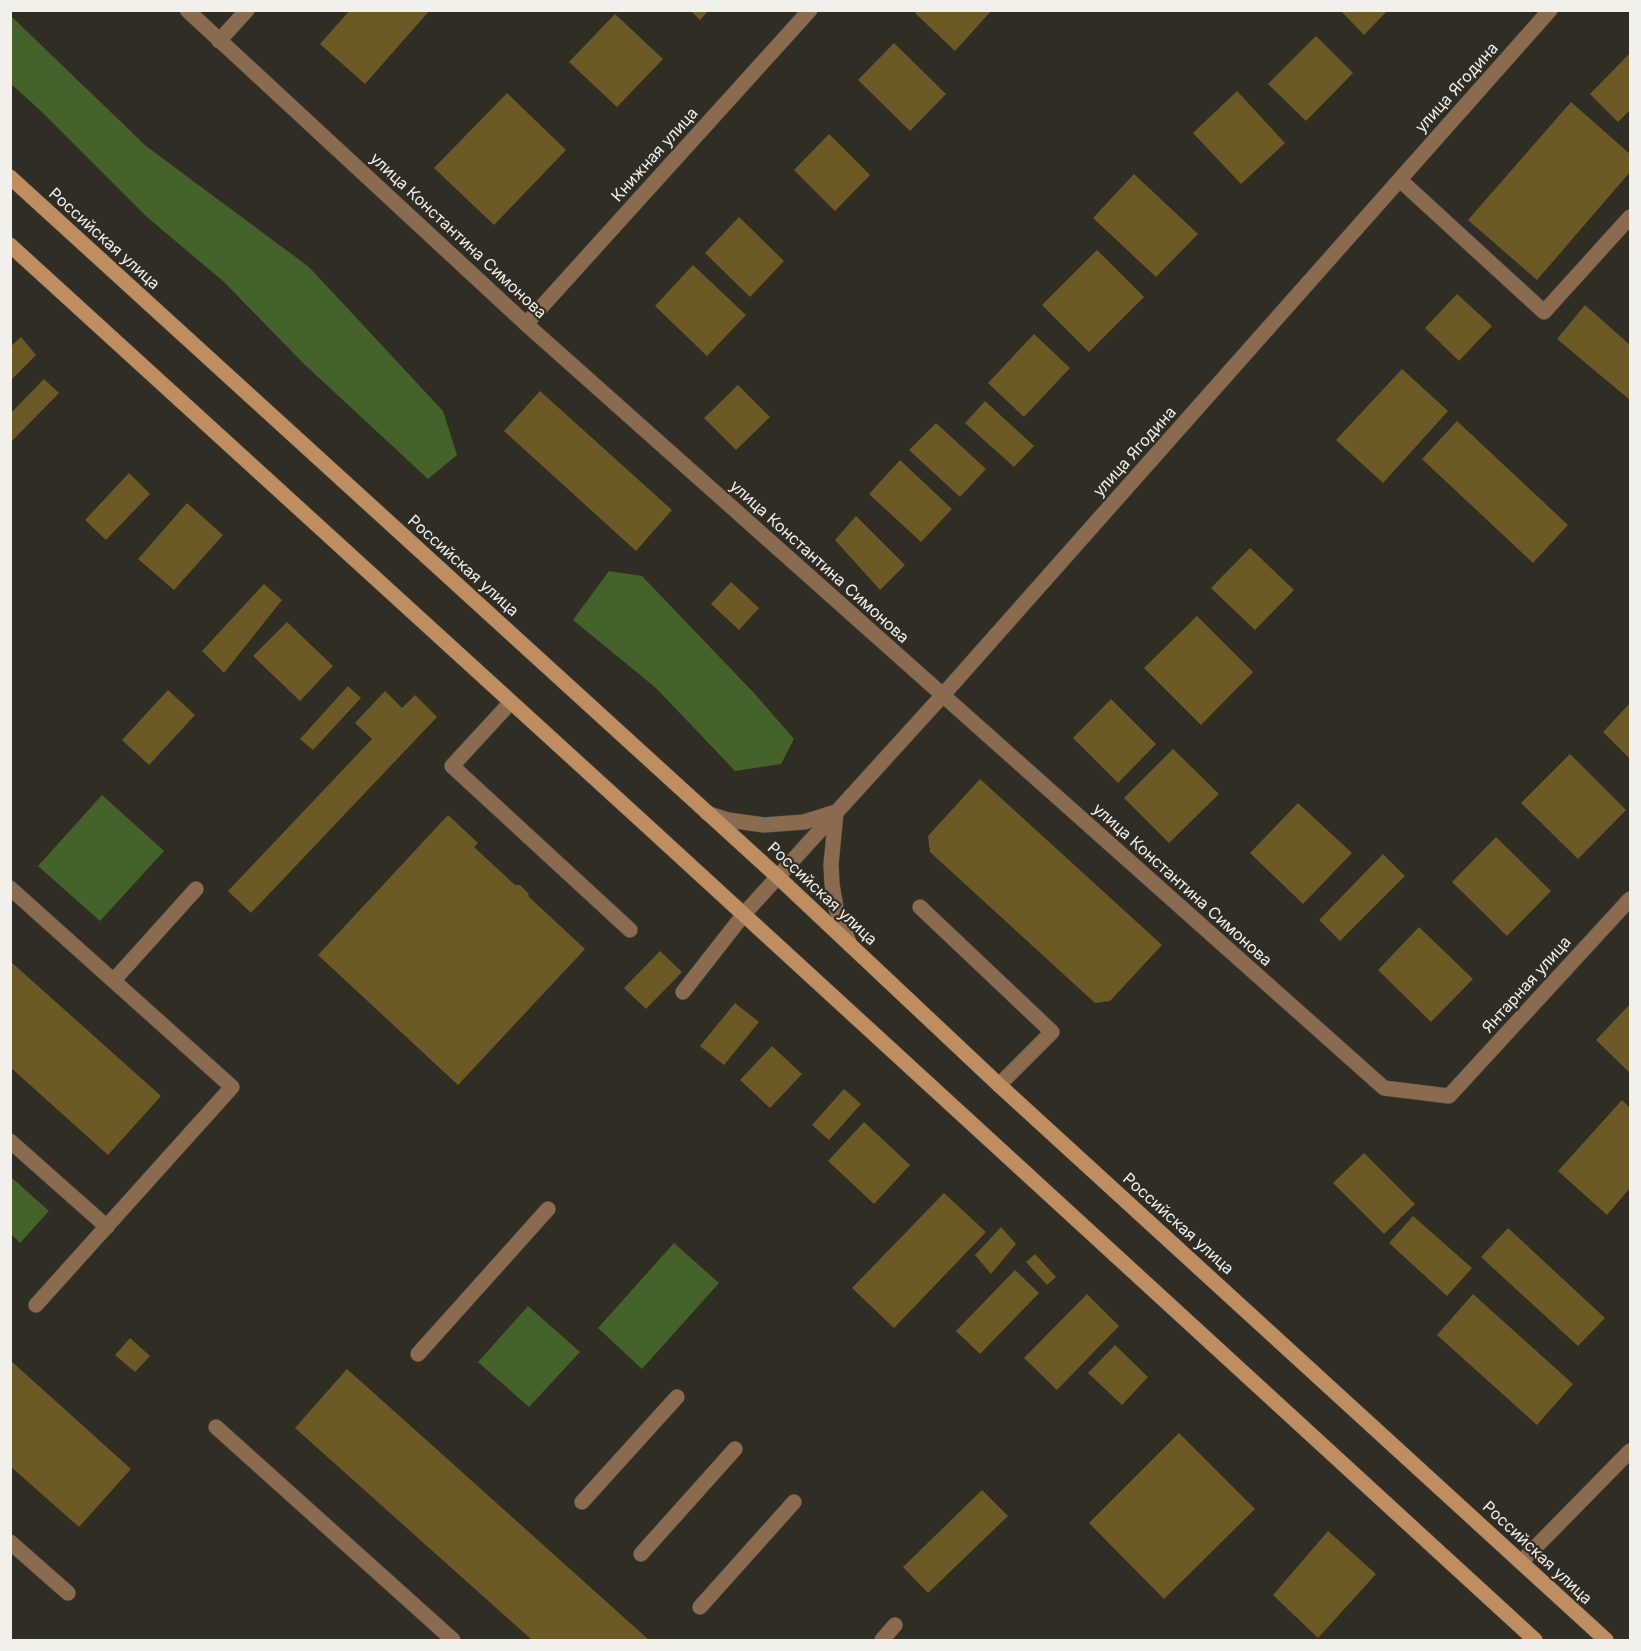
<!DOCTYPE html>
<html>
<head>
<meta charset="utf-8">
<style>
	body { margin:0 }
	#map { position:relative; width:1641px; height:1651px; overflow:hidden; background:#302d25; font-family:Inter,sans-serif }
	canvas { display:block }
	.frame { position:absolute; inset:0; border:12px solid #f2f0eb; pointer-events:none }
</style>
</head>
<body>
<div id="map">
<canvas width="1641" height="1651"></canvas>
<div class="frame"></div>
</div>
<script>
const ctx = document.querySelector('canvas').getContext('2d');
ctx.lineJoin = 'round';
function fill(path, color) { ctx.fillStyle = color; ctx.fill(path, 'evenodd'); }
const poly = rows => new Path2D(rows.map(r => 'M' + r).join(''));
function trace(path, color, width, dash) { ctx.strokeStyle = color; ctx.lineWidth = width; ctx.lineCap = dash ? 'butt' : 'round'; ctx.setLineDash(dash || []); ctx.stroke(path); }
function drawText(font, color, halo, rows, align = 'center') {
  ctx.font = font + ' Inter,sans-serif'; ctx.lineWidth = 4.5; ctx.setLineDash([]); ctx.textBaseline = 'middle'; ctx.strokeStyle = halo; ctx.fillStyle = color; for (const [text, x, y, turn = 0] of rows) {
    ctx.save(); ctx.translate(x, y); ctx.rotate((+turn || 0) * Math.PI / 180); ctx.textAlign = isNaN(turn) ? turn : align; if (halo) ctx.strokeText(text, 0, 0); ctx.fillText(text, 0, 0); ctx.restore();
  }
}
const green = poly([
	[11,16,146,146,309,267,443,411,457,455,428,479,304,364,224,282,147,217,42,112,11,84],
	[609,571,642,576,754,693,794,739,781,764,735,771,656,688,573,620],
	[102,795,164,851,100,921,38,866],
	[11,1177,49,1211,20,1243,11,1234],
	[674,1243,719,1283,642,1369,598,1328],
	[528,1306,580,1352,529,1407,478,1362]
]);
const building = poly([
	[350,10,430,10,365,84,320,44],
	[690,10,709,10,700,20],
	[918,10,992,10,955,51,915,13],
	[1340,10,1388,10,1364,35],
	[615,14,663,59,617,107,569,62],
	[1316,36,1353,73,1306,121,1268,84],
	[894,43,946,94,910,131,858,80],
	[1630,53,1630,110,1618,122,1590,94],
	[1237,91,1285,143,1241,184,1193,133],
	[507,93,566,150,494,225,434,168],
	[1571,102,1630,154,1630,172,1537,280,1468,220],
	[829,134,870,175,835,211,794,170],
	[1134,174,1198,234,1156,277,1093,218],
	[739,217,784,261,750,297,705,253],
	[1097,250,1144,297,1089,352,1042,305],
	[693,265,746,315,707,356,655,306],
	[1457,294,1492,326,1459,361,1425,328],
	[1585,305,1630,345,1630,400,1557,339],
	[1034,334,1070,368,1024,417,988,383],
	[21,337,36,355,10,381,10,347],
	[1402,369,1448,411,1383,483,1336,440],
	[44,379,59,393,10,443,10,414],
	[738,385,770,417,736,450,704,418],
	[540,391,672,510,636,551,504,431],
	[985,401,1034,446,1014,467,965,423],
	[1457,421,1568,525,1533,563,1422,459],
	[936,423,986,469,960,497,909,450],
	[900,460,952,509,921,542,869,494],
	[129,473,150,494,106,540,85,520],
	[187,503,223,535,174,590,138,559],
	[856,516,905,565,880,590,835,540],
	[1250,548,1294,590,1255,630,1211,588],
	[731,582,759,608,739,630,711,604],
	[264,584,282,600,224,673,202,651],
	[1197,616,1253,672,1201,725,1144,668],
	[287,622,333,666,300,701,253,656],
	[348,686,361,698,313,750,300,739],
	[168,690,195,715,149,765,122,740],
	[385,691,402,708,415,695,437,717,251,913,228,891,372,739,355,723],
	[1111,699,1156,744,1118,783,1073,738],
	[1630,703,1630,759,1603,732],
	[1173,749,1219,794,1169,843,1124,798],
	[1570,754,1626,810,1578,859,1521,803],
	[980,779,1162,945,1110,1001,1095,1003,930,852,928,836],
	[1298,803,1352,853,1303,904,1250,853],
	[448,815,478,843,474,847,515,885,520,885,528,893,529,897,585,949,458,1085,318,955],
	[1496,837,1551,891,1507,936,1452,882],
	[1383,854,1405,876,1340,941,1319,920],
	[1419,927,1473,979,1431,1022,1378,970],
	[660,951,682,972,646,1009,624,988],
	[10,961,161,1096,108,1155,10,1067],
	[735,1003,759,1022,724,1065,700,1046],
	[1630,1004,1630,1073,1596,1040],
	[772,1046,802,1074,770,1108,740,1080],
	[844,1089,861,1104,829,1140,812,1125],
	[1622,1100,1630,1108,1630,1188,1607,1215,1558,1171],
	[864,1122,910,1165,874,1204,828,1161],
	[1364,1153,1415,1204,1384,1234,1333,1183],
	[944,1193,986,1232,894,1328,852,1288],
	[1413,1216,1472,1268,1447,1296,1389,1243],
	[1001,1227,1016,1244,991,1274,975,1255],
	[1508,1228,1605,1318,1578,1346,1481,1257],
	[1035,1254,1056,1277,1047,1285,1026,1262],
	[1015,1270,1039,1293,980,1354,956,1331],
	[1087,1294,1119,1326,1057,1390,1024,1358],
	[1473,1294,1573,1384,1537,1425,1437,1335],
	[130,1338,150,1356,135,1372,115,1355],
	[1115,1345,1148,1377,1122,1405,1088,1373],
	[10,1360,131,1469,79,1527,10,1466],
	[347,1369,433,1446,649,1640,532,1640,295,1428],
	[1179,1433,1255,1509,1164,1599,1089,1523],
	[982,1490,1008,1516,928,1593,903,1567],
	[1328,1531,1376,1574,1318,1638,1273,1595]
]);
const service = poly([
	[1400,180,1544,312,1630,217],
	[511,702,452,766,630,930],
	[10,888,232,1087,36,1305],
	[920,907,1052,1032,999,1085],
	[114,980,196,889],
	[683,992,744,914],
	[10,1141,107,1227],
	[418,1354,548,1209],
	[216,1427,453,1640],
	[582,1502,677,1397],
	[10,1542,68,1593],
	[641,1554,735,1449],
	[700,1607,794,1502],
	[882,1640,895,1625]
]);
const minor = poly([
	[187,10,526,324,1384,1088,1449,1096,1630,899],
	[219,41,247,10],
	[526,324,810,10],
	[1521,1562,1630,1451]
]);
const tertiary = poly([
	[836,812,831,865,832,884,836,908,850,945],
	[707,813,728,820,764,825,804,822,836,812],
	[744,914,942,696,1550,10]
]);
const secondary = poly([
	[10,177,778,877,999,1085,1606,1640],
	[10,245,645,824,1535,1640]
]);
const streetNames = [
	["улица Ягодина",1457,88,-48],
	["Книжная улица",655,155,-48],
	["улица Константина Симонова",458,236,43],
	["Российская улица",104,239,42],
	["улица Ягодина",1135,452,-48],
	["улица Константина Симонова",819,562,42],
	["Российская улица",463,566,42],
	["улица Константина Симонова",1182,885,42],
	["Российская улица",822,894,43],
	["Янтарная улица",1527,985,-48],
	["Российская улица",1178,1224,42],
	["Российская улица",1537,1553,43]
];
fill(green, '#44622a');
fill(building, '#6b5a26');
trace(service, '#4b4841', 16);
trace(minor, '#4b4841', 16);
trace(tertiary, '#4b4841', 16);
trace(secondary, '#4b4841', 16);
trace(service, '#8a6b50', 15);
trace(minor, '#8a6b50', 15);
trace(tertiary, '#8a6b50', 15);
trace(secondary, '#be8e61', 15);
drawText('16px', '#f2f0eb', '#302d25', streetNames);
</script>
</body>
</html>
